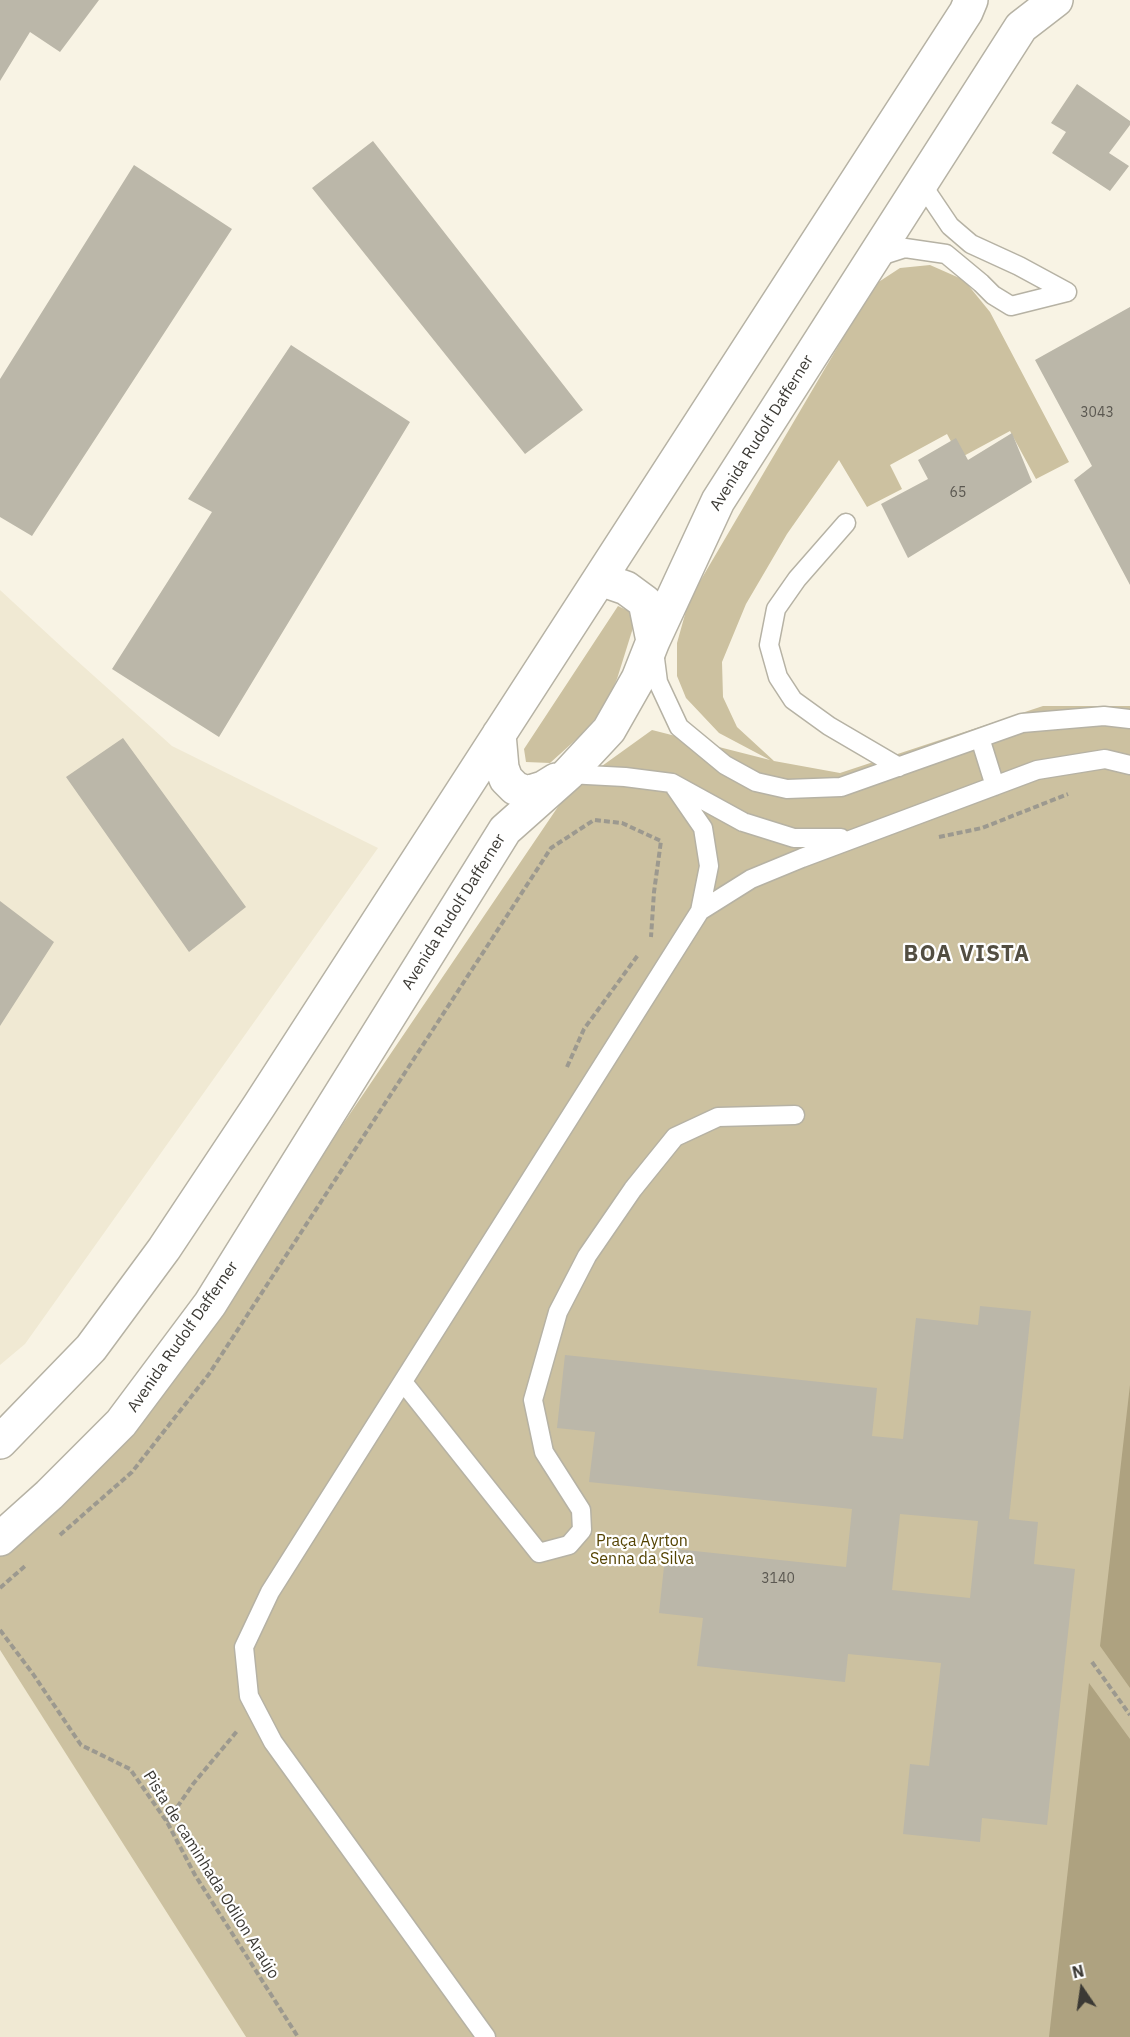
<!DOCTYPE html>
<html>
<head>
<meta charset="utf-8">
<style>
	body { margin:0 }
	#map { position:relative; width:1130px; height:2037px; overflow:hidden; background:#f8f3e4; font-family:"IBM Plex Sans",sans-serif }
	canvas { display:block }
	.north { position:absolute; left:1052px; top:1959px; width:60px; height:60px; -webkit-text-stroke:4px #fff; paint-order:stroke; rotate:347deg; font-size:16px; font-weight:700; line-height:24px; text-align:center; color:#3b3934 }
	.north::after { content:''; display:block; margin:auto; width:21px; height:27px; background:#3b3934; clip-path:polygon(50% 0,100% 100%,50% 72%,0 100%) }
</style>
</head>
<body>
<div id="map">
<canvas width="1130" height="2037"></canvas>
<div class="north">N</div>
</div>
<script>
const ctx = document.querySelector('canvas').getContext('2d');
ctx.lineJoin = 'round';
function fill(path, color) { ctx.fillStyle = color; ctx.fill(path, 'evenodd'); }
const poly = rows => new Path2D(rows.map(r => 'M' + r).join(''));
function trace(path, color, width, dash) { ctx.strokeStyle = color; ctx.lineWidth = width; ctx.lineCap = dash ? 'butt' : 'round'; ctx.setLineDash(dash || []); ctx.stroke(path); }
function drawText(font, color, halo, rows, align = 'center') {
  ctx.font = font + ' "IBM Plex Sans",sans-serif'; ctx.lineWidth = 4.5; ctx.setLineDash([]); ctx.textBaseline = 'middle'; ctx.strokeStyle = halo; ctx.fillStyle = color; for (const [text, x, y, turn = 0] of rows) {
    ctx.save(); ctx.translate(x, y); ctx.rotate((+turn || 0) * Math.PI / 180); ctx.textAlign = isNaN(turn) ? turn : align; if (halo) ctx.strokeText(text, 0, 0); ctx.fillText(text, 0, 0); ctx.restore();
  }
}
const built = poly([
	[0,590,65,650,172,746,378,848,25,1344,0,1365],
	[0,1650,155,1892,246,2037,0,2037]
]);
const green = poly([
	[930,265,964,280,990,312,1069,462,1036,479,1010,431,960,458,947,434,890,465,902,489,867,507,839,460,787,534,746,604,722,662,723,697,737,727,774,761,840,773,1043,706,1130,706,1130,2037,246,2037,0,1650,0,1554,196,1341,570,789,652,730,770,760,719,733,686,698,677,676,677,643,689,600,874,285,900,268],
	[618,606,637,615,617,679,603,710,580,736,550,763,526,762,524,749]
]);
const water = poly([
	[1130,1385,1130,1688,1100,1646],
	[1089,1683,1130,1739,1130,2037,1049,2037]
]);
const building = poly([
	[0,0,99,0,60,52,30,32,0,81],
	[1077,84,1130,121,1130,125,1109,153,1129,166,1110,191,1052,153,1066,132,1051,123],
	[373,141,583,410,525,454,312,188],
	[134,165,232,229,32,536,0,517,0,379],
	[1130,307,1130,585,1074,480,1092,466,1035,360],
	[291,345,410,422,219,737,112,669,212,512,188,499],
	[1012,433,1032,482,908,558,881,504,928,479,918,460,956,438,968,460],
	[123,738,246,907,189,952,66,777],
	[0,901,54,942,0,1026],
	[980,1306,1031,1311,1009,1519,1038,1522,1034,1564,1075,1569,1047,1825,982,1818,980,1842,903,1834,910,1764,929,1766,941,1663,848,1654,845,1682,697,1666,703,1618,659,1613,666,1548,846,1567,852,1509,589,1482,595,1432,557,1428,565,1355,877,1388,872,1436,903,1439,916,1318,978,1325],
	[900,1514,978,1521,970,1598,892,1590]
]);
const path = poly([
	[939,837,982,828,1068,794],
	[567,1067,584,1029,638,955],
	[60,1535,132,1472,209,1374,551,848,594,820,622,823,661,841,654,892,651,937],
	[0,1588,25,1566],
	[0,1630,33,1674,81,1745,130,1769,167,1822,195,1875,298,2037],
	[1092,1662,1130,1715],
	[167,1822,193,1784,238,1730]
]);
const service = poly([
	[921,183,950,226,971,244,1019,266,1067,292],
	[874,258,905,248,946,254,981,283,993,295,1011,306,1067,292],
	[846,523,797,579,776,609,769,645,778,677,793,700,829,726,899,767],
	[654,651,658,682,679,727,725,765,756,782,787,789,841,787,1022,723,1104,716,1130,719],
	[980,738,995,786],
	[568,774,625,777,672,783,743,822,794,838,841,838],
	[700,911,751,879,802,858,1037,770,1105,759,1130,765],
	[403,1382,539,1553,569,1545,582,1530,581,1510,544,1452,533,1400,558,1312,587,1256,633,1189,675,1137,718,1117,795,1115],
	[486,2037,273,1742,249,1696,244,1647,270,1592,700,911,709,866,703,828,672,783]
]);
const secondary = poly([
	[600,579,626,588,645,602,653,641],
	[499,734,502,768,506,779,515,788,522,791,530,792,543,788,556,780],
	[0,1442,91,1348,164,1249,259,1106,869,162,966,12,971,0],
	[0,1539,49,1495,121,1423,210,1304,505,830,568,774,609,730,638,679,653,641,718,501,1021,27,1056,0]
]);
const numberNames = [
	["3043",1097,413],
	["65",958,493],
	["3140",778,1579]
];
const streetNames = [
	["Avenida Rudolf Dafferner",762,433,-58],
	["Avenida Rudolf Dafferner",454,912,-58],
	["Avenida Rudolf Dafferner",183,1337,-55],
	["Pista de caminhada Odilon Araújo",211,1875,58]
];
const parkNames = [
	["Praça Ayrton",642,1541],
	["Senna da Silva",642,1559]
];
const districtNames = [
	["BOA VISTA",967,955]
];
fill(built, '#f0e9d3');
fill(green, '#ccc1a0');
fill(water, '#aea280');
fill(building, '#bbb7a9');
trace(service, '#b6b2a4', 21);
trace(secondary, '#b6b2a4', 36);
trace(path, '#9c998f', 4, [6, 3]);
trace(service, '#fff', 18);
trace(secondary, '#fff', 33);
drawText('14px', '#5b5851', null, numberNames);
drawText('16px', '#3b3934', '#fff', streetNames);
drawText('16px', '#544302', '#fff', parkNames);
ctx.letterSpacing = '1.5px';
drawText('bold 22px', '#524e42', '#fff', districtNames);
ctx.letterSpacing = '0px';
</script>
</body>
</html>
